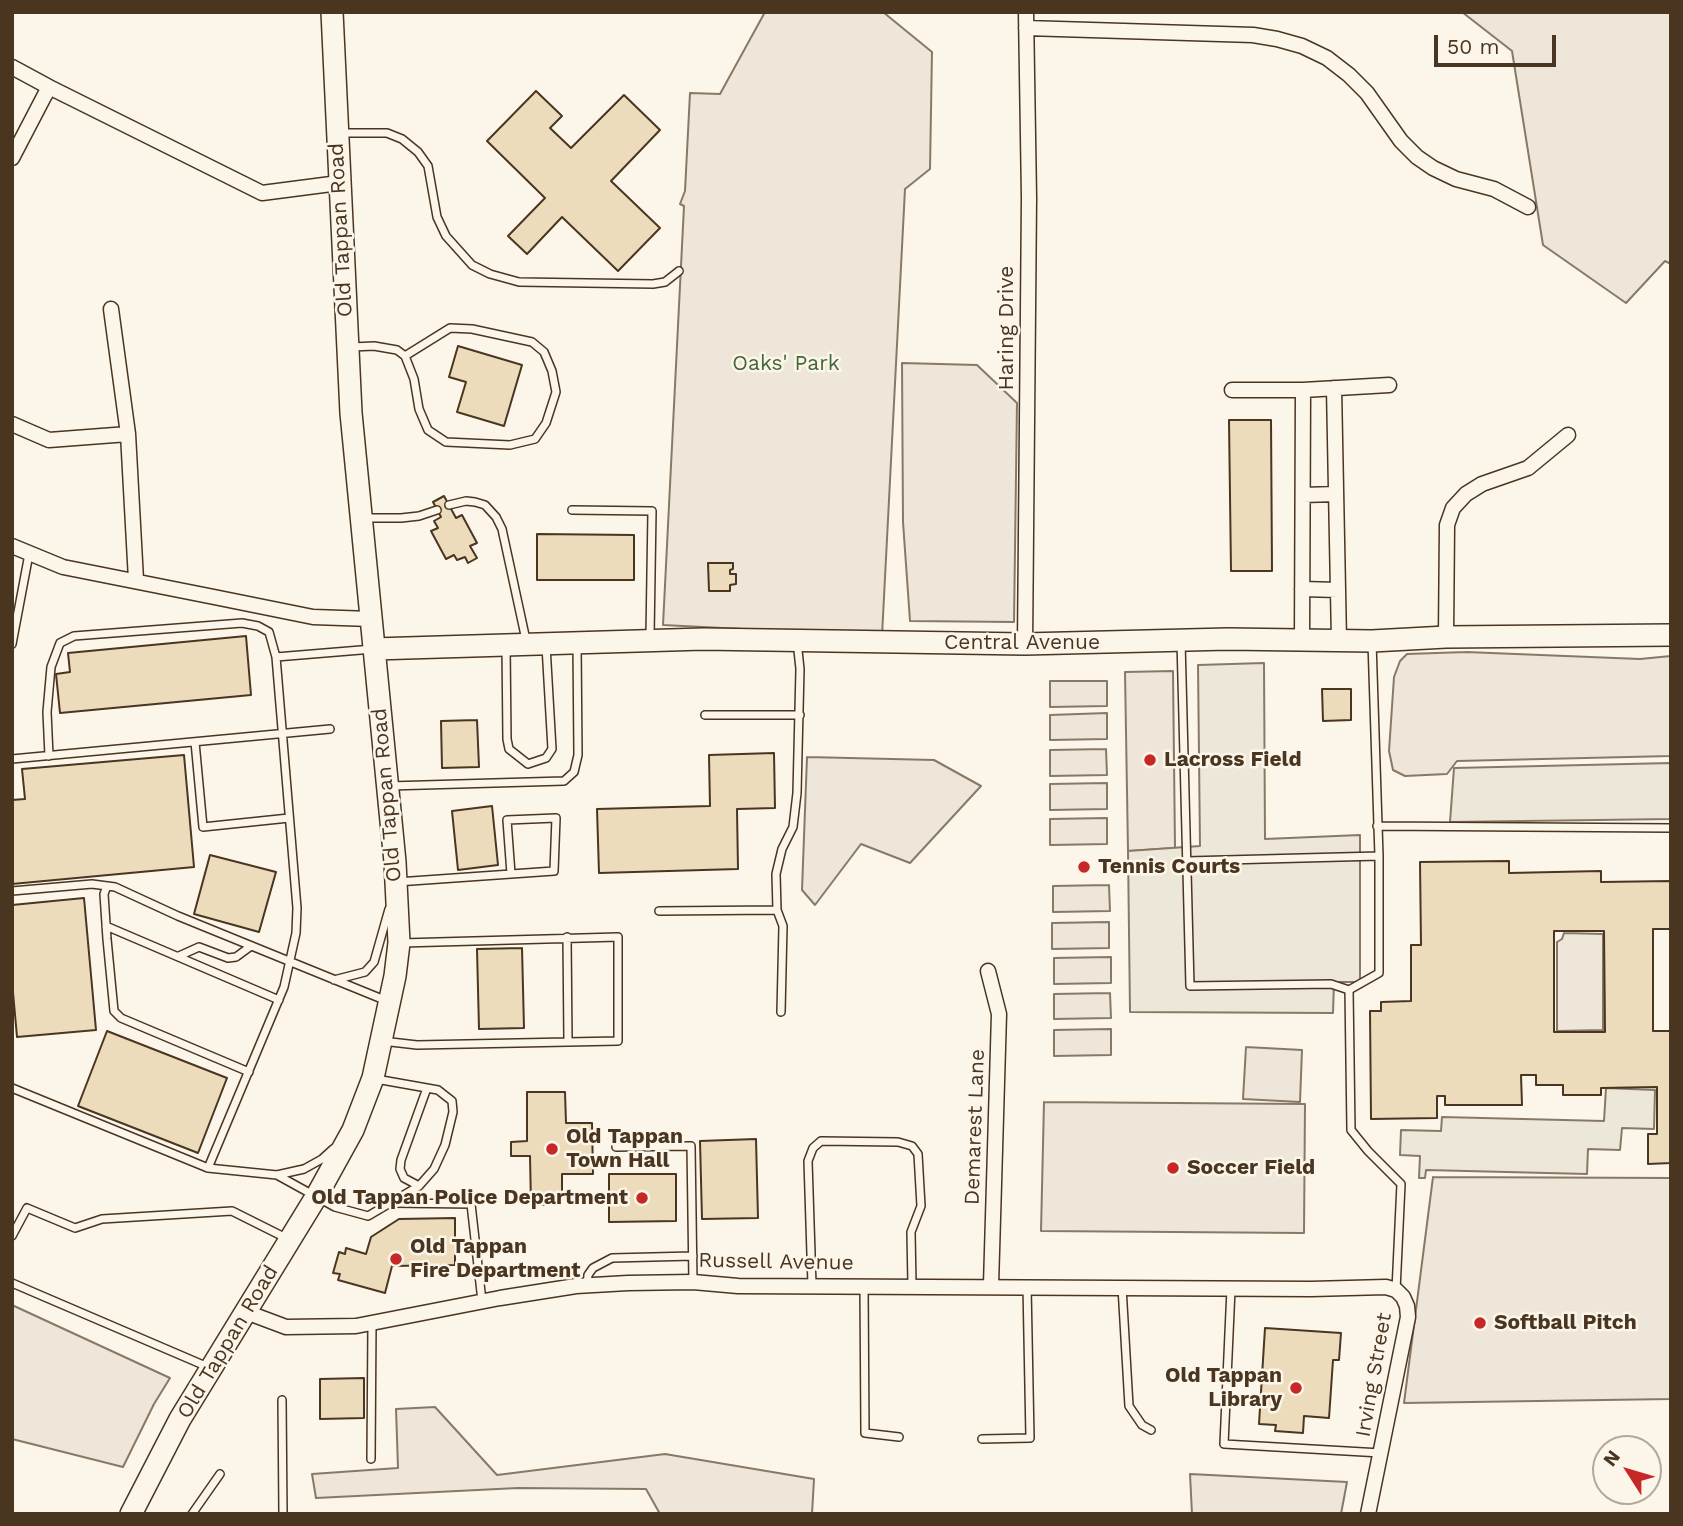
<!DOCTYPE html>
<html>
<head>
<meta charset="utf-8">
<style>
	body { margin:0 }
	#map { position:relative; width:1683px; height:1526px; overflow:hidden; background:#fbf6e9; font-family:"Work Sans",sans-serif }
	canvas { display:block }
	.frame { position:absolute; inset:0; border:14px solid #4a3520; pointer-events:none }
	.north { position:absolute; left:1592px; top:1435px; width:70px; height:70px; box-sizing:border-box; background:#fbf6e9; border:2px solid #b4a999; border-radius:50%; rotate:307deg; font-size:19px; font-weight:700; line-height:28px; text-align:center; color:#4a3520 }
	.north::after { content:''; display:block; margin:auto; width:24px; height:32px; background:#c62828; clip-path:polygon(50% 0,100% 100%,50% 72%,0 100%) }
	.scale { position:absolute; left:1434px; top:35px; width:122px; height:32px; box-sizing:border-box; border:4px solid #4a3520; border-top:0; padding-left:9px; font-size:21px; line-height:24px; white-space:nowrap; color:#4a3520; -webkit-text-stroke:5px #fbf6e9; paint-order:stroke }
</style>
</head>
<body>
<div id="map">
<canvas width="1683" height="1526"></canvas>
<div class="frame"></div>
<div class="north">N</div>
<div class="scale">50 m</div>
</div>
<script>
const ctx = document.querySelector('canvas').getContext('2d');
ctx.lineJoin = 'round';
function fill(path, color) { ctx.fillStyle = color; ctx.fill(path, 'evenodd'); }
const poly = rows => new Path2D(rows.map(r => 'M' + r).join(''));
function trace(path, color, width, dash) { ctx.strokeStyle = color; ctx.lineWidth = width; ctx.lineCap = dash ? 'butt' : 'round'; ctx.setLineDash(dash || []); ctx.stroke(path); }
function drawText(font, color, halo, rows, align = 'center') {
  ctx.font = font + ' "Work Sans",sans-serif'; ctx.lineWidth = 5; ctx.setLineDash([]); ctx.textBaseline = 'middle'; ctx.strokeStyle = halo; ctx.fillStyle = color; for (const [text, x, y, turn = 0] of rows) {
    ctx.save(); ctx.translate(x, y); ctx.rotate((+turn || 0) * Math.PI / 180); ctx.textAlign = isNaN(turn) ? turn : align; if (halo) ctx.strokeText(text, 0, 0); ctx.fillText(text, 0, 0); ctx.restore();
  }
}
const green = poly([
	[765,12,883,12,932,52,930,169,905,189,882,636,663,625,684,206,680,204,685,191,690,93,720,94,765,12],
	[1462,12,1671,12,1671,264,1665,261,1626,303,1543,245,1512,51,1462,12],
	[902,363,977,365,1017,403,1014,622,910,621,903,522,902,363],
	[1466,652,1640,659,1671,656,1671,756,1457,761,1447,774,1405,776,1393,770,1389,751,1394,677,1400,661,1407,654,1466,652],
	[1173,671,1175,848,1128,851,1125,672,1173,671],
	[1050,681,1107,681,1107,706,1050,707,1050,681],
	[1107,713,1107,739,1050,740,1050,715,1107,713],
	[1106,749,1107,775,1050,776,1050,750,1106,749],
	[807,757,934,760,981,786,910,863,861,844,815,905,802,890,807,757],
	[1107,783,1107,809,1050,810,1050,784,1107,783],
	[1107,818,1107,844,1050,845,1050,819,1107,818],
	[1109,885,1110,911,1053,912,1053,886,1109,885],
	[1109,922,1109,948,1052,949,1052,923,1109,922],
	[1564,933,1603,934,1603,1030,1557,1031,1557,942,1562,939,1564,933],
	[1111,957,1111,983,1054,984,1054,958,1111,957],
	[1110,993,1111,1018,1054,1019,1054,994,1110,993],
	[1111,1029,1111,1055,1054,1056,1054,1030,1111,1029],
	[1246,1047,1302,1050,1300,1102,1243,1099,1246,1047],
	[1044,1102,1305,1104,1304,1233,1041,1231,1044,1102],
	[1433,1177,1671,1178,1671,1399,1404,1403,1433,1177],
	[12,1305,170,1378,154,1404,123,1467,12,1439,12,1305],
	[435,1407,497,1475,665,1454,814,1479,812,1514,660,1514,646,1489,518,1488,316,1498,312,1474,398,1468,396,1409,435,1407],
	[1190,1474,1347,1482,1341,1514,1192,1514,1190,1474]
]);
const parking = poly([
	[1264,663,1265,839,1360,835,1360,982,1334,982,1333,1013,1130,1012,1128,851,1200,846,1198,665,1264,663],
	[1671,763,1671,819,1450,822,1454,768,1671,763],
	[1606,1088,1655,1090,1654,1129,1622,1128,1620,1150,1588,1149,1587,1174,1426,1170,1425,1178,1419,1178,1420,1156,1400,1155,1401,1130,1441,1131,1442,1117,1604,1121,1606,1088]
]);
const building = poly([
	[536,91,562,116,550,128,571,148,624,95,660,130,611,181,660,228,618,271,562,217,527,254,508,236,545,198,487,141,536,91],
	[458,346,522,365,504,426,457,412,466,382,449,377,458,346],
	[1229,420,1271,420,1272,571,1231,571,1229,420],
	[444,496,456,518,462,515,477,543,470,546,477,558,468,563,465,557,457,560,454,555,446,559,431,531,438,528,434,521,441,517,433,502,444,496],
	[537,534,634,535,634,580,537,580,537,534],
	[708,563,733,563,733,569,730,570,730,574,736,574,736,584,730,585,730,591,709,591,708,563],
	[246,636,251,695,60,713,56,674,70,672,68,653,246,636],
	[1322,689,1351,689,1351,720,1323,721,1322,689],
	[477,720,479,767,442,768,441,721,477,720],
	[774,753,775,808,737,809,738,869,599,873,597,809,710,806,709,755,774,753],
	[184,755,194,867,12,884,12,800,25,799,22,769,184,755],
	[492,806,498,865,458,870,452,811,492,806],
	[210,855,276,872,259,932,194,914,210,855],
	[1509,861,1509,873,1601,871,1601,882,1671,881,1671,929,1653,929,1653,1031,1671,1031,1671,1163,1648,1164,1648,1134,1657,1134,1657,1087,1601,1088,1601,1095,1563,1095,1563,1085,1536,1085,1536,1075,1521,1075,1522,1105,1445,1105,1445,1096,1437,1096,1437,1118,1371,1119,1370,1011,1381,1011,1381,1002,1411,1001,1411,945,1421,945,1420,862,1509,861],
	[1554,931,1604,931,1605,1032,1554,1032,1554,931],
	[84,898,96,1030,17,1037,12,981,12,905,84,898],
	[522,948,524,1028,479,1029,477,949,522,948],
	[107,1031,227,1078,198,1153,78,1106,107,1031],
	[527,1092,565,1092,566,1123,592,1123,593,1174,562,1174,562,1204,531,1205,530,1156,511,1156,511,1142,527,1141,527,1092],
	[756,1139,758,1218,702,1219,700,1141,756,1139],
	[609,1174,676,1174,676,1221,609,1222,609,1174],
	[455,1218,455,1265,392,1266,385,1293,338,1280,340,1274,333,1273,339,1252,345,1254,346,1248,366,1254,371,1237,399,1219,455,1218],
	[1265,1328,1341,1333,1339,1360,1333,1360,1329,1418,1304,1416,1303,1433,1275,1431,1276,1425,1259,1424,1265,1328],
	[364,1378,364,1418,320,1419,320,1379,364,1378]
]);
const lane = poly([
	[341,133,387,133,402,139,418,152,428,166,437,217,446,236,472,265,490,274,519,282,653,284,665,282,679,271],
	[352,347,374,346,397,350,405,356,414,379,419,409,428,430,446,442,510,445,535,439,546,423,556,392,552,371,544,352,532,342,472,329,450,328,405,356],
	[449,505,466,501,475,502,485,505,496,517,502,529,526,640],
	[572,510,652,511,650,636],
	[365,518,401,518,419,516,437,510],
	[1181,641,1190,986,1331,984,1349,990,1379,973,1379,856,1372,642],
	[12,644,29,554],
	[506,646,507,739,509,749,528,764,546,758,552,749,546,646],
	[705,715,800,715],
	[195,742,203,827,289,818],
	[49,756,47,712,51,667,60,643,74,636,242,623,258,626,269,632,276,657],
	[12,759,330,729],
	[389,786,564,781,574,772,578,755,577,644],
	[1377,826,1671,828],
	[1187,861,1379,856],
	[397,882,554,871,556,818,507,820,511,874],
	[107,886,104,894,107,939,114,1011,121,1018,249,1072],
	[12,891,92,884,115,887,178,916,387,1001],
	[777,910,783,926,781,1012],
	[659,911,777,910,776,874,782,849,793,827,797,793,800,669,797,641],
	[106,926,279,1000],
	[567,937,568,1041],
	[179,956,199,947,228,958,236,957,251,946],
	[334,980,365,972,374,962,389,909],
	[1349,990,1351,1130,1368,1151,1401,1184,1396,1290],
	[382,1041,417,1045,618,1041,618,937,402,943],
	[12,1088,208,1168],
	[616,1147,691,1146,693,1282],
	[333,1149,322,1159,304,1169,277,1175,208,1168,284,987,296,933,297,908,276,657,373,649],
	[277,1175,335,1207,368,1216,419,1186,434,1169,445,1145,453,1112,452,1101,438,1090,376,1079],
	[419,1186,404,1178,400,1169,401,1160,427,1088],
	[393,1203,471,1204,482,1301],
	[12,1236,27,1208,75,1228,102,1219,232,1211,286,1238],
	[12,1283,208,1367],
	[587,1285,588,1275,593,1268,612,1258,693,1256],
	[812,1285,808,1161,813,1148,821,1141,898,1142,912,1146,918,1154,921,1206,911,1232,912,1285],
	[864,1286,865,1433,899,1437],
	[1122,1287,1129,1406,1142,1425,1151,1430],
	[1231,1289,1224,1444,1381,1453],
	[282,1400,283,1514],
	[982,1439,1030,1438,1027,1286],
	[371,1459,372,1323],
	[192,1514,220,1474]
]);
const street = poly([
	[1026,28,1253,35,1277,39,1302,46,1327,58,1349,75,1367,93,1401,141,1417,157,1433,168,1456,179,1494,189,1528,207],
	[12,67,49,87,45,95],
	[12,158,49,87,262,193,339,183],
	[111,309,128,434],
	[1334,388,1339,641],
	[1232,390,1303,390,1389,385],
	[12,424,49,440,128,434,136,580],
	[1303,495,1336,494],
	[12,546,63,567,214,597,313,617,371,619],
	[1302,589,1338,590],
	[1446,637,1447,525,1453,508,1466,494,1482,484,1528,468,1568,435],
	[1302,640,1303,390],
	[1025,644,1029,198,1026,12],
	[988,971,999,1014,991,1285],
	[246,1312,286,1327,356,1326,500,1298,576,1286,628,1283,693,1282,738,1286,1311,1289,1386,1287,1396,1290,1403,1297,1407,1306,1408,1317,1368,1514]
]);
const secondary = poly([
	[374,649,703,639,1025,644,1228,639,1372,641,1446,637,1671,635],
	[131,1514,180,1419,316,1197,353,1130,373,1078,395,976,399,943,395,862,351,413,332,12]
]);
const markers = [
	[1150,760,7,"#c62828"],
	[1084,867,7,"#c62828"],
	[552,1149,7,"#c62828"],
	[1173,1168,7,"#c62828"],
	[642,1198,7,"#c62828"],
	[396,1259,7,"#c62828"],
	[1480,1323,7,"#c62828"],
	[1296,1388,7,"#c62828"]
];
const streetNames = [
	["Old Tappan Road",341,230,-93],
	["Haring Drive",1007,328,-90],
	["Central Avenue",1022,643],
	["Old Tappan Road",387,795,-95],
	["Demarest Lane",975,1127,-88],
	["Russell Avenue",776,1262,1],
	["Old Tappan Road",228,1342,-59],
	["Irving Street",1374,1375,-80]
];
const parkNames = [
	["Oaks' Park",786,364]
];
const poiNames = [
	["Lacross Field",1164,760],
	["Tennis Courts",1098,867],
	["Old Tappan",566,1137],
	["Town Hall",566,1161],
	["Soccer Field",1187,1168],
	["Old Tappan Police Department",628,1198,"right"],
	["Old Tappan",410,1247],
	["Fire Department",410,1271],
	["Softball Pitch",1494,1323],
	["Old Tappan",1282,1376,"right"],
	["Library",1282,1400,"right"]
];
fill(green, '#ede6d9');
trace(green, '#887966', 2);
fill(parking, '#ede7d9');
trace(parking, '#887966', 2);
fill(building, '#ecdcbc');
trace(building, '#4a3520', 2);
trace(lane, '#4a3520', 10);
trace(street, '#4a3520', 17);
trace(secondary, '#4a3520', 24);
trace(lane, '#fbf6e9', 7);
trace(street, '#fbf6e9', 14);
trace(secondary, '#fbf6e9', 21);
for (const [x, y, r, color] of markers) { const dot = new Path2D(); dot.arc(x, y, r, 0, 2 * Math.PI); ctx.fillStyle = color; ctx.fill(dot); trace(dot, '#fbf6e9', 2.5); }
drawText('21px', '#4a3520', '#fbf6e9', streetNames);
drawText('21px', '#436837', '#fbf6e9', parkNames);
drawText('bold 21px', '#4a3520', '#fbf6e9', poiNames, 'left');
</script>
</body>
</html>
